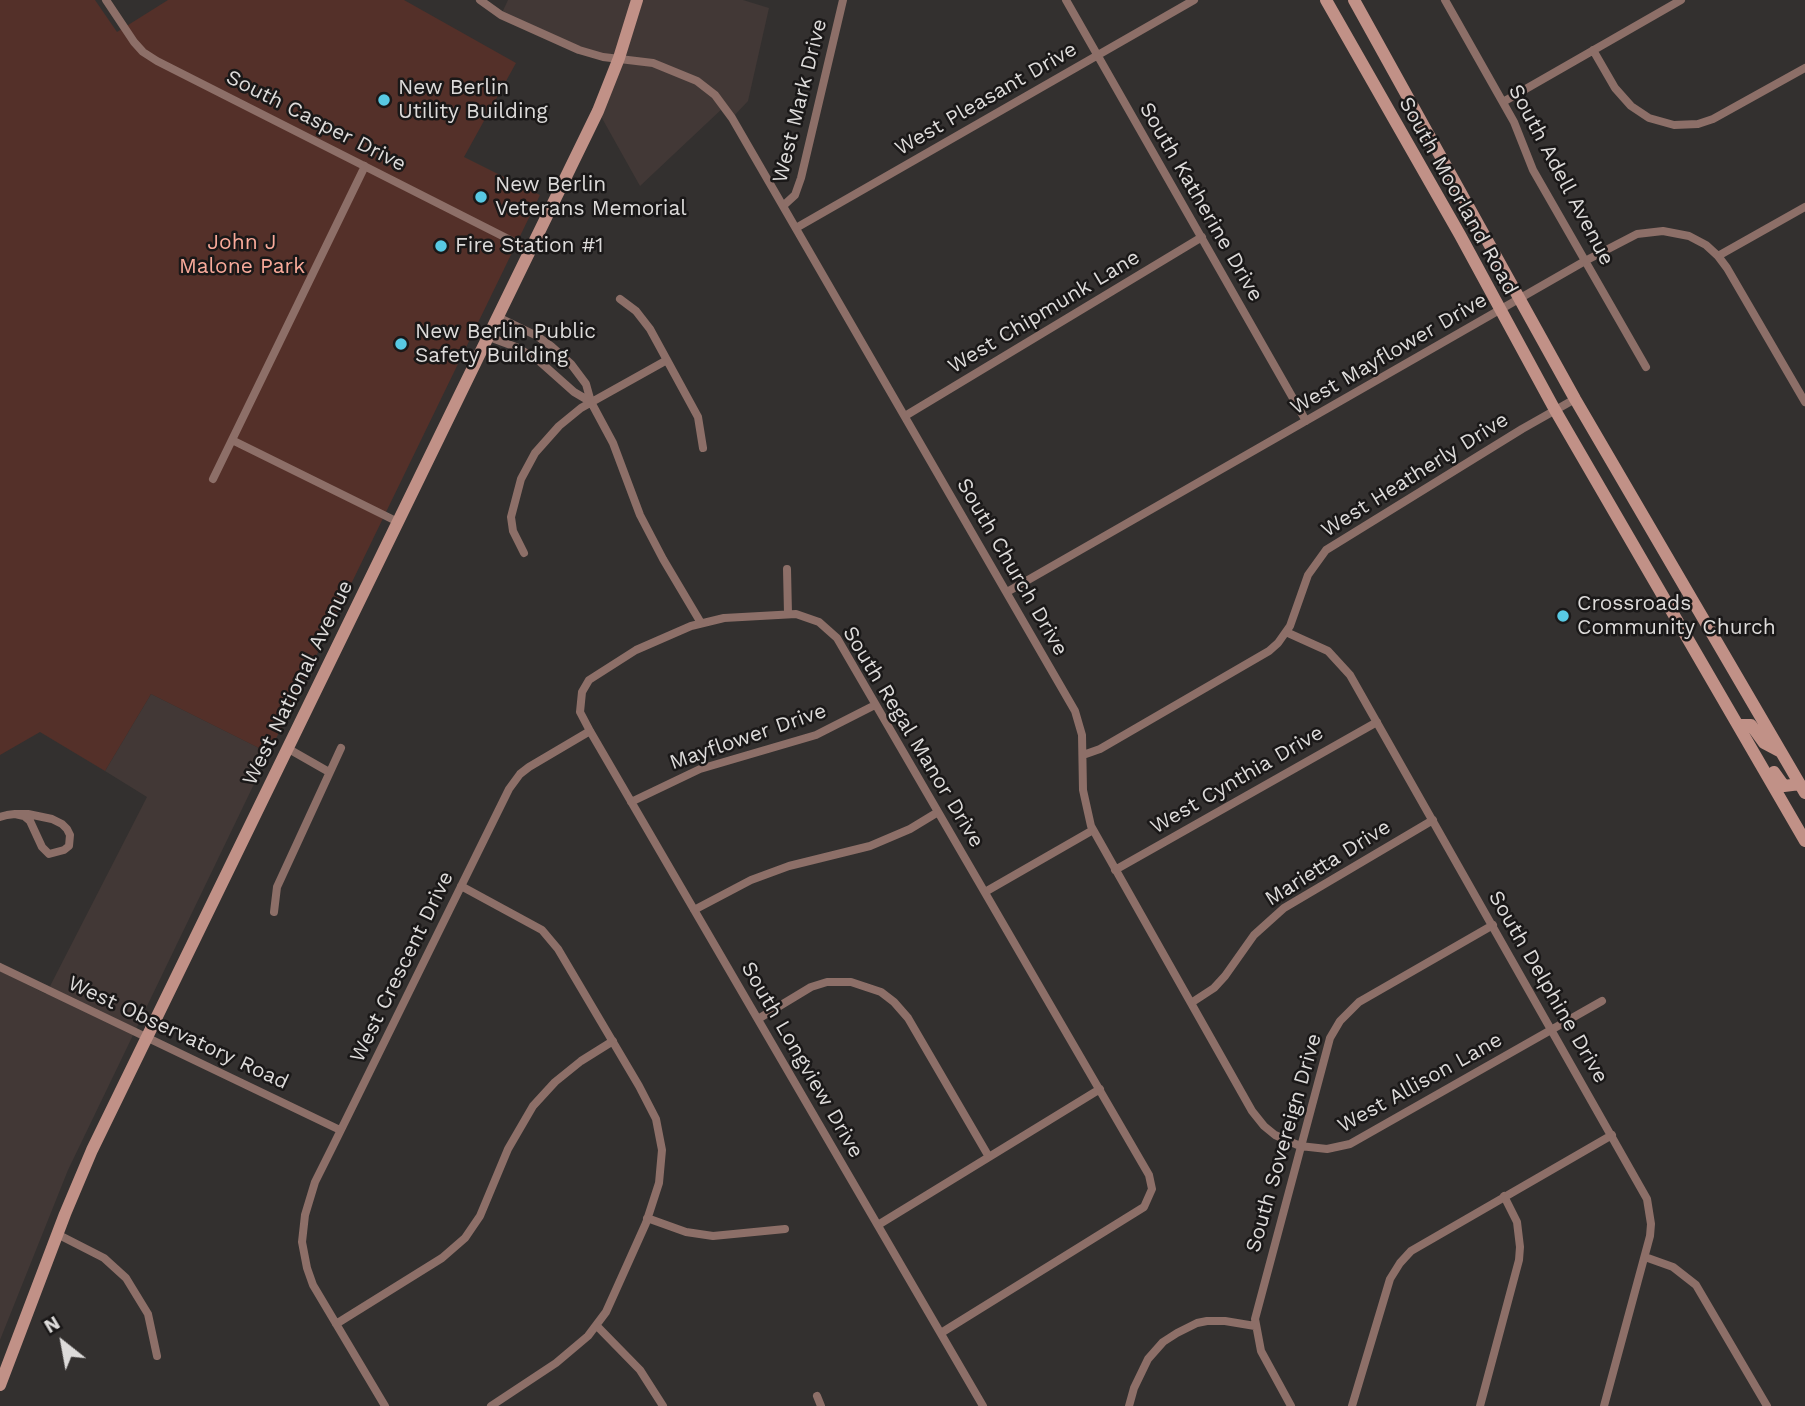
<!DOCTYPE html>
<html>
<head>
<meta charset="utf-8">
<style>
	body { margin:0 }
	#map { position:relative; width:1805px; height:1406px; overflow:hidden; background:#33302f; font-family:"Work Sans",sans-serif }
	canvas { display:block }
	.north { position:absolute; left:28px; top:1308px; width:70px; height:70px; -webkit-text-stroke:5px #1a1818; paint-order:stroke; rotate:329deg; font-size:19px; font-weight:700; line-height:28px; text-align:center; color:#dddbda }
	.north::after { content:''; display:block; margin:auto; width:24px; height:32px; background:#dddbda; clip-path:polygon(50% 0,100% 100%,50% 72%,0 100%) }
</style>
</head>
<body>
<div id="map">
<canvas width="1805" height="1406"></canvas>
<div class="north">N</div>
</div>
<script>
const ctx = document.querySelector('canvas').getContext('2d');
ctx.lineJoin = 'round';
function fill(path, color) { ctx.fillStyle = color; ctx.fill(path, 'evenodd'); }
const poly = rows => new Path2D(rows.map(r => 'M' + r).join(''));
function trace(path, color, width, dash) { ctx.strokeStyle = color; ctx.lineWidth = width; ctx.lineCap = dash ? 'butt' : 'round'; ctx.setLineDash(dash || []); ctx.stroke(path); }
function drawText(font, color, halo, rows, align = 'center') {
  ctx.font = font + ' "Work Sans",sans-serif'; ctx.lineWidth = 5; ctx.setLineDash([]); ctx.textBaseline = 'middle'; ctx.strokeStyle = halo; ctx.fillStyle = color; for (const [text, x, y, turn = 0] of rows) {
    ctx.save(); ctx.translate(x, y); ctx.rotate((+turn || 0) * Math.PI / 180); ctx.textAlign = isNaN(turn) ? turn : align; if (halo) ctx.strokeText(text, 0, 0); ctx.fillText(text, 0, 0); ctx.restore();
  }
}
const built = poly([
	[508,0,743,0,769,8,748,101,732,118,724,107,640,186,598,111,619,58,603,57,501,15],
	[151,694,269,753,68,1170,0,1340,0,971,46,994,147,797,105,771]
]);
const green = poly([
	[0,0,95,0,117,32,168,0,404,0,516,63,464,157,540,195,269,753,151,694,105,771,40,732,0,755]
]);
const minor = poly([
	[106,0,134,42,143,52,157,61,530,250],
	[480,0,501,15,579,50,603,57,653,63,697,81,715,95,732,118,1075,711,1082,735,1083,790,1091,826,1252,1111,1264,1126,1275,1135,1300,1146,1327,1149,1350,1144,1602,1001],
	[1066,0,1306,421],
	[1445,0,1514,122,1533,170,1646,367],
	[1593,50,1615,88,1631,106,1649,118,1674,125,1698,124,1713,119,1805,68],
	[1503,102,1681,0],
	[783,206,795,195,801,178,843,0],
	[796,228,1194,0],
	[1718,256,1805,207],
	[620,299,636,311,650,329,698,417,703,448],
	[498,317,537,336,551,346,571,364,586,384,591,402,613,443,640,515,663,559,701,623],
	[489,337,516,347,538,360,574,392,591,402],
	[905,416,1202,237],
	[232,440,398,522],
	[213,479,365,166],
	[524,553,513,531,511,517,521,479,535,453,559,426,581,408,667,360],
	[787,569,788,614],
	[1007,592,1585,261,1637,234,1663,231,1689,236,1706,245,1718,256,1727,268,1805,402],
	[1286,632,1328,651,1350,675,1647,1199,1651,1224,1650,1236,1604,1406],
	[287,748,329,772],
	[1083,755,1100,749,1269,651,1278,643,1290,626,1308,575,1326,550,1522,429,1575,399],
	[631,802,700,769,816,735,875,705],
	[0,817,7,815,15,814,28,814,52,819,62,824,67,829,70,835,69,846,64,850,49,854,42,847,30,821,24,816,15,814],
	[1115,870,1377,722],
	[461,886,542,930,558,949,639,1086,656,1119,662,1150,659,1183,646,1223,606,1312,588,1336,556,1363,491,1406],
	[985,892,1093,830],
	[694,910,751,880,789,866,870,846,910,829,938,812],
	[274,912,277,887,341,748],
	[0,967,340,1130],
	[1191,1003,1214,988,1225,976,1254,935,1284,908,1433,820],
	[758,1019,811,987,827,982,851,982,881,992,894,1002,908,1018,989,1157],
	[647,1218,686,1232,713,1236,785,1229],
	[878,1225,1100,1089],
	[57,1234,104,1258,126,1278,148,1314,157,1356],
	[1645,1257,1673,1267,1696,1285,1767,1406],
	[336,1324,442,1258,465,1238,480,1216,508,1149,533,1106,555,1082,581,1061,613,1041],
	[596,1325,640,1370,663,1406],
	[941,1333,1144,1207,1152,1189,1149,1175,837,638,819,622,796,614,724,618,691,626,636,650,589,680,582,692,580,712,590,731,983,1406],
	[817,1396,821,1406],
	[385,1406,313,1285,307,1268,302,1242,305,1215,315,1182,333,1146,509,789,520,774,529,767,590,731],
	[1129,1406,1134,1388,1148,1359,1163,1342,1177,1333,1197,1323,1207,1321,1225,1321,1255,1326],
	[1291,1406,1261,1351,1255,1319,1330,1038,1340,1021,1359,1002,1493,925],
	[1352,1406,1390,1279,1400,1263,1411,1251,1612,1135],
	[1480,1406,1519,1260,1520,1247,1517,1222,1504,1196]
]);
const secondary = poly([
	[1326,0,1460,235,1555,410,1805,841],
	[1354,0,1575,399,1805,793],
	[1738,725,1751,725,1764,743,1781,752],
	[1774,772,1784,786,1800,784],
	[0,1385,65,1214,92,1150,598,111,619,58,637,0]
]);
const markers = [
	[384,100,7,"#58c9e3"],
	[481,197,7,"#58c9e3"],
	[441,246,7,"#58c9e3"],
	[401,344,7,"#58c9e3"],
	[1563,616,7,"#58c9e3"]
];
const poiNames = [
	["New Berlin",398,88],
	["Utility Building",398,112],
	["New Berlin",495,185],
	["Veterans Memorial",495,209],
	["Fire Station #1",455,246],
	["New Berlin Public",415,332],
	["Safety Building",415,356],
	["Crossroads",1577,604],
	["Community Church",1577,628]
];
const streetNames = [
	["West Pleasant Drive",986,99,-30],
	["West Mark Drive",800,101,-76],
	["South Casper Drive",316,121,27],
	["South Adell Avenue",1561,175,62],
	["South Moorland Road",1458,196,61],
	["South Katherine Drive",1201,202,60],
	["West Chipmunk Lane",1044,312,-31],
	["West Mayflower Drive",1389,354,-30],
	["West Heatherly Drive",1415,475,-32],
	["South Church Drive",1012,567,60],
	["West National Avenue",298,683,-64],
	["Mayflower Drive",748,737,-19],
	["South Regal Manor Drive",913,737,59],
	["West Cynthia Drive",1237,780,-30],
	["Marietta Drive",1328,863,-32],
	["West Crescent Drive",402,967,-64],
	["South Delphine Drive",1548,987,60],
	["West Observatory Road",178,1033,25],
	["South Longview Drive",802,1060,60],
	["West Allison Lane",1420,1083,-29],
	["South Sovereign Drive",1284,1143,-74]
];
const parkNames = [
	["John J",242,243],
	["Malone Park",242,267]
];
fill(built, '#423836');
fill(green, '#543029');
trace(minor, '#8d6f68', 8);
trace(secondary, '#c19187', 12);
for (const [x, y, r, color] of markers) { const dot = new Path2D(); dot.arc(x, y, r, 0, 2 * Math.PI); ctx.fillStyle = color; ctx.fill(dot); trace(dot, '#1a1818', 2.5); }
drawText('21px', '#dddbda', '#1a1818', poiNames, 'left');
drawText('21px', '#dddbda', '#1a1818', streetNames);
drawText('21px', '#f9aa9a', '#1a1818', parkNames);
</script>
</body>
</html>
